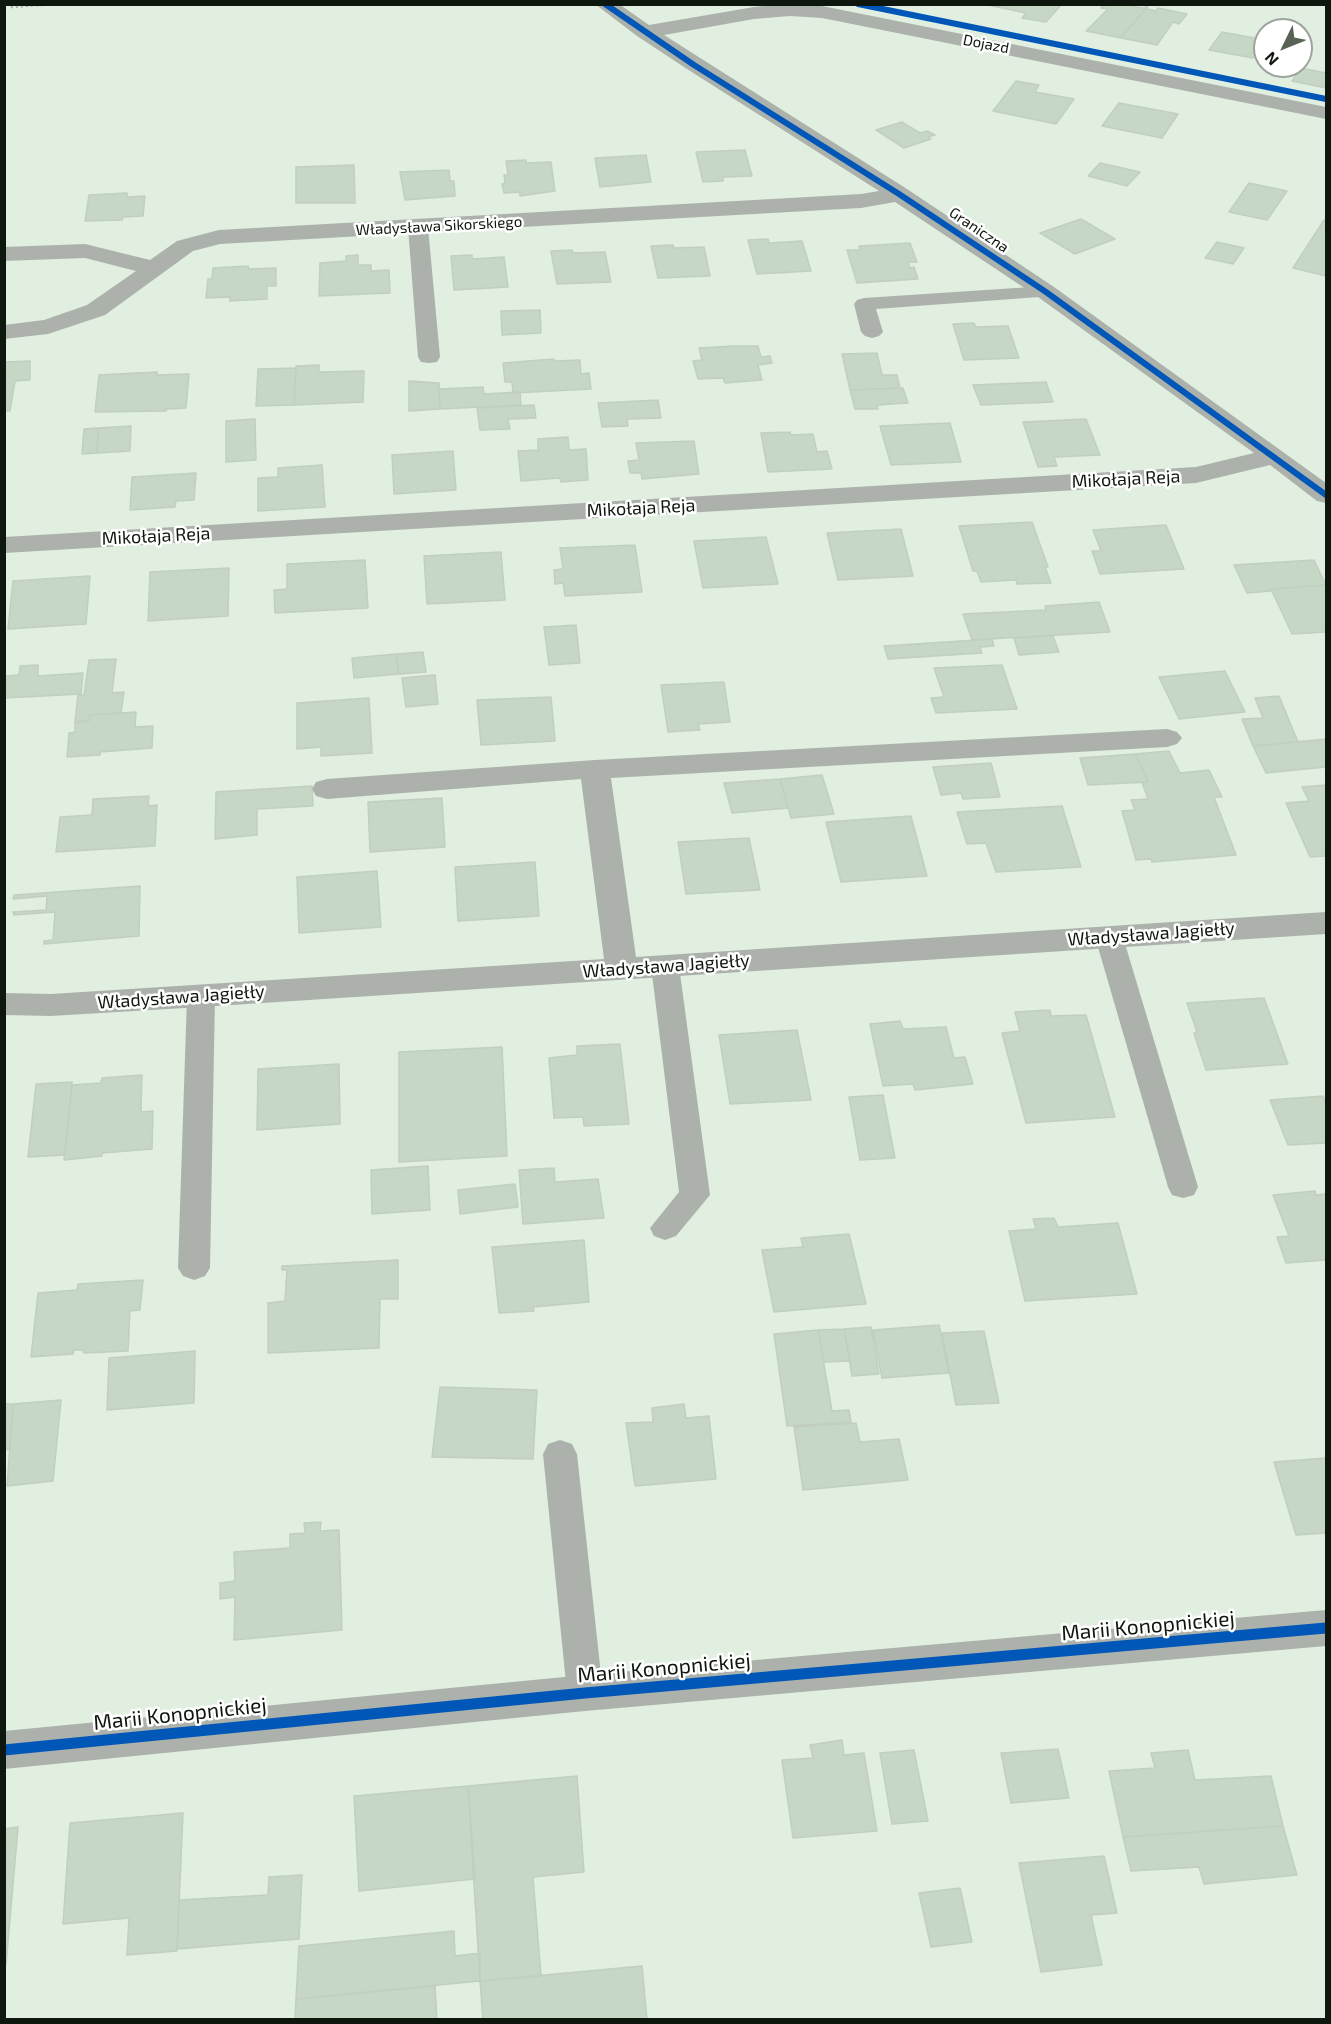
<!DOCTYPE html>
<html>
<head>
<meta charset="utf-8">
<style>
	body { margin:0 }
	#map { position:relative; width:1331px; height:2024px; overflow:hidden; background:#e0efdf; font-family:"Exo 2",sans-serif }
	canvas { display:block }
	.frame { position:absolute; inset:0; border:6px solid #0e170d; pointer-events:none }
	.north { position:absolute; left:1253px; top:18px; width:60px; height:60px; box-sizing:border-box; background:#fff; border:2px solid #9fa29e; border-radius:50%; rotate:227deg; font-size:16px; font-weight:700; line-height:24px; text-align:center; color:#0e170d }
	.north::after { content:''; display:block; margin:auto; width:21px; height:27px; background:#586356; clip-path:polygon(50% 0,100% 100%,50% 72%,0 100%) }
</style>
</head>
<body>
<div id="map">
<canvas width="1331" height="2024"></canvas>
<div class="frame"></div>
<div class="north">N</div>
</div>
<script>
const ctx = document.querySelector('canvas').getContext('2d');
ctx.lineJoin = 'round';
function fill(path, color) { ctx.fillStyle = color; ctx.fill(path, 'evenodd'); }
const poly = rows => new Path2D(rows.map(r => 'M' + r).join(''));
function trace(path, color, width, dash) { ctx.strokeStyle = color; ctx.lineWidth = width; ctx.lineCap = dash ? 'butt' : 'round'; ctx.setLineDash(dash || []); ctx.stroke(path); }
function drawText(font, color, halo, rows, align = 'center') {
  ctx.font = font + ' "Exo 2",sans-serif'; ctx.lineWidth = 5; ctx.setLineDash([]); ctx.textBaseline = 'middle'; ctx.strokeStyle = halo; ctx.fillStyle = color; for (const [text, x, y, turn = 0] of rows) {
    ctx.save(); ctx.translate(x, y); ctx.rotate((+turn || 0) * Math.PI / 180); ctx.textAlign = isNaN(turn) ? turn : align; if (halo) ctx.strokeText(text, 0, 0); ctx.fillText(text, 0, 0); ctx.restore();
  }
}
const building = poly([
	[983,4,1062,4,1046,22,1022,18,1026,13,983,4],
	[1104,4,1137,4,1135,7,1144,8,1148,6,1121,38,1086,31,1108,9,1101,8,1104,4],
	[1148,6,1147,9,1156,11,1158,8,1187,14,1179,24,1173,22,1157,45,1121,38,1148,6],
	[1222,32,1265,40,1253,58,1209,50,1222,32],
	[1301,68,1326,73,1326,88,1292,81,1301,68],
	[1016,81,1039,85,1035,92,1074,99,1056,124,993,111,1016,81],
	[1119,103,1178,114,1162,138,1102,126,1119,103],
	[902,122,920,133,927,131,935,135,928,137,931,139,904,148,876,130,902,122],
	[745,150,752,176,723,177,723,181,703,182,696,152,745,150],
	[646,155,651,182,600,187,595,158,646,155],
	[526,160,526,163,551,162,555,191,520,196,520,192,504,193,502,184,505,183,504,175,508,175,506,161,526,160],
	[1100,163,1140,172,1127,186,1088,176,1100,163],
	[354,165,355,203,296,203,296,167,354,165],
	[449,170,450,181,454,181,455,196,405,200,400,172,449,170],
	[1249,183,1287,191,1267,220,1229,212,1249,183],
	[127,193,127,197,145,196,143,216,123,217,122,220,85,221,89,195,127,193],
	[1081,219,1115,239,1075,254,1040,233,1081,219],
	[1324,220,1326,221,1326,276,1293,268,1324,220],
	[768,239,769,243,802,241,811,271,757,274,748,240,768,239],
	[1217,242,1244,248,1233,264,1205,258,1217,242],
	[910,243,917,262,908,262,910,268,914,267,918,279,857,283,847,250,860,250,859,246,910,243],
	[673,245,674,248,704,247,710,276,658,278,651,246,673,245],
	[572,250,573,253,605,252,611,282,557,284,551,251,572,250],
	[358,255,358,265,371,265,371,271,389,270,390,293,319,296,320,263,346,261,346,256,358,255],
	[472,255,472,259,504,257,508,287,454,290,451,256,472,255],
	[248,266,249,269,276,268,276,286,267,286,267,299,230,301,230,297,206,298,208,279,212,279,213,268,248,266],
	[540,310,541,333,502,335,501,311,540,310],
	[974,323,976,327,1008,326,1019,358,964,360,953,324,974,323],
	[734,346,758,346,761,357,770,356,772,363,758,365,762,380,725,383,723,378,698,379,693,361,702,360,699,348,734,346],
	[877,353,882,375,897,375,900,388,850,390,842,354,877,353],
	[554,359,555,361,580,360,581,374,589,373,591,389,513,393,512,382,505,382,503,363,554,359],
	[30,361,30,380,15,381,10,411,4,411,4,362,30,361],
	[319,365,319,372,364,371,363,402,294,405,296,366,319,365],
	[296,368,294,405,256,406,258,369,296,368],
	[157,372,157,375,189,374,186,408,166,409,166,411,95,412,99,375,157,372],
	[409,381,439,383,440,409,409,411,409,381],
	[1046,382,1053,402,981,405,973,385,1046,382],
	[483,387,484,394,520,392,521,405,440,409,439,389,483,387],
	[903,388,908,403,877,405,878,409,855,409,850,390,903,388],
	[658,400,661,418,627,419,628,426,602,427,598,403,658,400],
	[534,405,536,418,508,419,510,429,480,430,477,408,534,405],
	[255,419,256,460,226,462,226,421,255,419],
	[1086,419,1100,455,1054,457,1057,466,1038,467,1023,422,1086,419],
	[950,423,961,462,891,465,880,426,950,423],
	[131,426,130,451,97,453,98,428,131,426],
	[98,428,97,453,82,454,84,429,98,428],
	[790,432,791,435,813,434,817,452,827,451,832,469,768,472,761,433,790,432],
	[568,437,569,450,586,449,588,480,561,482,560,478,521,481,518,451,538,450,538,439,568,437],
	[694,441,699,474,642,479,641,473,630,473,628,461,639,460,636,443,694,441],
	[453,451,456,490,394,494,392,455,453,451],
	[322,465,325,507,258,511,258,478,278,477,278,468,322,465],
	[196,473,194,500,176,501,175,507,130,510,132,477,196,473],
	[1032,522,1048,567,1045,567,1051,583,1017,584,1016,580,981,582,977,571,973,571,959,526,1032,522],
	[1166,525,1184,569,1100,574,1092,551,1101,551,1093,530,1166,525],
	[901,529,913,576,838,580,827,533,901,529],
	[766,537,778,584,703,588,694,541,766,537],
	[635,545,642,592,565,596,563,583,555,584,554,570,563,569,560,548,635,545],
	[501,552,505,600,427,604,424,556,501,552],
	[365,560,368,608,275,613,274,590,287,589,287,564,365,560],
	[1314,560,1326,585,1271,589,1271,591,1247,593,1234,565,1314,560],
	[229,568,228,616,148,621,150,572,229,568],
	[90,576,86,624,8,629,13,581,90,576],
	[1326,585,1326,632,1292,634,1271,589,1326,585],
	[1099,602,1110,632,972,640,963,614,1046,610,1045,606,1099,602],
	[576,625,580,663,549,665,544,627,576,625],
	[1053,636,1059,652,1019,655,1014,638,1053,636],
	[992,639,994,646,980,647,982,653,888,659,884,646,992,639],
	[423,652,426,672,399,674,396,654,423,652],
	[396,654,399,674,354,678,352,658,396,654],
	[116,659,112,693,124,692,121,713,90,715,89,721,75,722,78,695,84,695,89,660,116,659],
	[38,665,38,676,83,673,81,694,4,698,6,676,19,675,20,666,38,665],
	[1002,665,1017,709,936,713,931,698,944,697,934,668,1002,665],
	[1225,671,1245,712,1179,719,1159,677,1225,671],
	[435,675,438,704,406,707,402,678,435,675],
	[724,682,730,722,698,724,700,730,668,732,661,685,724,682],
	[1279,696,1298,742,1253,746,1242,719,1263,718,1255,698,1279,696],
	[551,697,555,741,481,745,477,700,551,697],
	[369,698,372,753,321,756,321,747,297,749,297,703,369,698],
	[136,712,135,727,153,726,152,748,100,752,100,755,67,757,69,733,75,732,75,722,89,721,90,715,136,712],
	[1326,739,1326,767,1266,773,1253,746,1326,739],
	[1169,751,1180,773,1209,770,1222,797,1214,797,1236,855,1152,862,1151,859,1136,860,1122,811,1135,810,1131,800,1148,799,1142,782,1148,782,1135,754,1169,751],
	[1135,754,1148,782,1088,785,1080,758,1135,754],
	[991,763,1000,797,963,799,961,793,941,795,933,767,991,763],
	[822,775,834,814,791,818,780,779,822,775],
	[780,779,788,808,732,813,724,783,780,779],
	[1326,785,1326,856,1310,857,1286,803,1309,801,1302,787,1326,785],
	[312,786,313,806,257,809,257,835,215,839,216,792,312,786],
	[149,796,148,806,157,805,155,846,56,852,60,817,92,815,93,799,149,796],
	[442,798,445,847,370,852,368,802,442,798],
	[1062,806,1081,867,996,872,986,843,967,844,957,812,1062,806],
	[911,816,927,876,841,882,826,822,911,816],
	[749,838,760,890,686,894,678,842,749,838],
	[535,862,539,916,458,921,455,867,535,862],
	[377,871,381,927,299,933,297,877,377,871],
	[140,886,139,936,44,944,44,941,53,940,55,912,14,915,13,912,46,910,47,896,13,899,14,895,140,886],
	[1264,998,1288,1064,1206,1070,1194,1033,1197,1032,1187,1003,1264,998],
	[1050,1010,1051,1016,1086,1015,1115,1117,1026,1123,1002,1033,1020,1031,1015,1012,1050,1010],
	[900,1021,903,1029,946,1027,954,1058,965,1057,973,1084,915,1090,913,1084,883,1086,870,1024,900,1021],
	[797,1030,811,1100,730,1104,719,1035,797,1030],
	[620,1044,629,1124,584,1126,583,1117,554,1118,549,1058,577,1055,577,1046,620,1044],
	[502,1047,507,1156,399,1162,399,1052,502,1047],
	[339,1064,340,1124,257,1130,258,1069,339,1064],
	[142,1075,141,1112,153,1111,152,1149,102,1153,102,1156,64,1160,72,1085,101,1083,102,1078,142,1075],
	[72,1082,65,1155,28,1157,36,1084,72,1082],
	[883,1095,895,1158,860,1160,849,1097,883,1095],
	[1323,1096,1326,1104,1326,1143,1288,1145,1270,1100,1323,1096],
	[428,1166,430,1210,372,1214,371,1170,428,1166],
	[554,1168,555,1182,598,1179,604,1218,523,1224,519,1170,554,1168],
	[515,1184,518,1207,460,1214,458,1190,515,1184],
	[1315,1191,1316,1195,1326,1194,1326,1260,1286,1263,1277,1237,1289,1236,1273,1195,1315,1191],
	[1054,1218,1058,1227,1118,1223,1137,1294,1025,1301,1009,1231,1036,1229,1033,1219,1054,1218],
	[849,1234,866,1304,774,1312,762,1250,803,1247,801,1238,849,1234],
	[584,1240,589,1302,533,1307,534,1311,499,1313,492,1247,584,1240],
	[398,1260,398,1299,380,1299,379,1348,268,1353,268,1303,285,1301,287,1270,282,1270,282,1266,398,1260],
	[143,1280,140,1310,130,1311,128,1351,84,1353,83,1350,74,1350,73,1354,31,1357,38,1293,77,1290,78,1284,143,1280],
	[939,1325,949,1373,882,1378,873,1330,939,1325],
	[871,1327,879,1374,852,1376,844,1329,871,1327],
	[844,1329,850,1361,824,1362,818,1330,844,1329],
	[818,1330,832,1411,849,1410,851,1422,787,1426,774,1334,818,1330],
	[984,1331,999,1403,956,1405,942,1333,984,1331],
	[195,1351,194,1403,107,1410,109,1358,195,1351],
	[440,1387,537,1390,533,1459,432,1457,440,1387],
	[61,1400,53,1481,7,1486,13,1404,61,1400],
	[4,1404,13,1404,10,1449,4,1450,4,1404],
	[684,1404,686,1418,709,1416,716,1479,635,1486,626,1423,653,1422,652,1408,684,1404],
	[856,1423,860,1442,899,1439,908,1480,803,1490,794,1427,856,1423],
	[1326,1458,1326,1533,1296,1535,1274,1462,1326,1458],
	[321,1522,320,1531,339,1530,342,1630,234,1640,235,1597,220,1599,220,1583,235,1581,234,1552,290,1548,290,1534,305,1533,304,1523,321,1522],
	[842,1740,844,1755,864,1753,877,1831,793,1838,782,1760,813,1758,810,1745,842,1740],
	[1058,1749,1069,1798,1011,1803,1001,1753,1058,1749],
	[914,1750,928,1821,892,1824,880,1753,914,1750],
	[1188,1750,1195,1780,1271,1776,1283,1826,1123,1837,1109,1771,1155,1768,1151,1753,1188,1750],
	[577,1776,584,1872,533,1877,541,1976,480,1981,468,1786,577,1776],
	[468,1786,475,1879,359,1891,354,1796,468,1786],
	[183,1813,177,1951,127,1955,129,1918,63,1924,70,1823,183,1813],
	[1283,1826,1297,1875,1204,1884,1199,1867,1131,1871,1123,1837,1283,1826],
	[18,1827,6,1965,4,1965,4,1829,18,1827],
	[1104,1856,1117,1913,1091,1915,1102,1965,1041,1972,1019,1863,1104,1856],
	[302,1875,299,1939,177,1949,179,1900,268,1895,269,1877,302,1875],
	[960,1888,972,1942,931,1947,919,1893,960,1888],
	[454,1931,455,1956,480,1953,480,1981,296,1999,299,1946,454,1931],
	[642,1966,647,2020,483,2020,480,1981,642,1966],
	[435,1986,437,2020,295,2020,296,1999,435,1986]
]);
const path = poly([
	[10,4,9,7,53,4]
]);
const lane = poly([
	[418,221,425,223,428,227,440,357,437,362,429,363,421,362,418,357,408,227,411,223,418,221],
	[1046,286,1053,288,1056,292,1053,296,876,309,883,332,879,336,872,338,865,336,861,332,854,304,857,300,864,298,1046,286],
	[1109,928,1119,930,1123,937,1198,1187,1194,1195,1183,1198,1172,1195,1168,1187,1095,937,1099,930,1109,928],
	[665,956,675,959,679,966,710,1195,676,1236,665,1240,654,1236,650,1228,679,1192,651,966,655,959,665,956],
	[201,986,211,989,215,996,210,1268,205,1276,194,1280,183,1276,178,1268,187,996,191,989,201,986],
	[560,1440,572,1444,577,1454,603,1693,598,1704,585,1709,572,1704,567,1693,543,1454,548,1444,560,1440]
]);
const street = poly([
	[595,4,619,4,649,25,754,7,783,4,822,6,1326,107,1326,119,822,18,790,16,754,19,664,35,907,189,1054,287,1326,483,1326,503,1317,501,1270,465,1196,483,4,553,4,537,1196,467,1254,453,1038,297,895,202,861,208,220,244,193,251,105,315,48,334,4,339,4,325,44,320,87,305,136,271,85,258,4,261,4,247,85,244,150,260,177,241,219,230,861,194,879,191,687,69,637,36,595,4],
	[1167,729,1177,732,1182,738,1177,744,1167,747,611,778,636,957,1326,912,1326,934,201,1007,51,1016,4,1015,4,993,51,994,604,959,581,779,327,799,316,796,312,789,316,782,327,779,595,760,1167,729],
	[1326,1610,1326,1646,585,1711,4,1769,4,1731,585,1675,1326,1610]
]);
const cyclewayFar1 = poly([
	[605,4,694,65,899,194,1046,292,1326,495],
	[858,4,1326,99]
]);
const cycleway = poly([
	[4,1750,585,1693,1326,1628]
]);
const farStreetnames = [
	["Dojazd",986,44,11],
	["Władysława Sikorskiego",439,226,-3],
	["Graniczna",979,230,34]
];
const streetNames = [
	["Mikołaja Reja",1126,479,-3],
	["Mikołaja Reja",641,508,-3],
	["Mikołaja Reja",156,536,-3],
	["Władysława Jagiełły",1151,934,-4],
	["Władysława Jagiełły",666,966,-4],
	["Władysława Jagiełły",181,997,-4]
];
const nearStreetnames = [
	["Marii Konopnickiej",1148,1626,-5],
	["Marii Konopnickiej",664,1668,-5],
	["Marii Konopnickiej",180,1714,-6]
];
fill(building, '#c6d7c5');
trace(building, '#c2cec1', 1.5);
trace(path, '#acb4ab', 3, [2, 3]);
fill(lane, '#acb2ab');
fill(street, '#acb2ab');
trace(cyclewayFar1, '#0057b8', 6);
trace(cycleway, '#0057b8', 11);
drawText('15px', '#0e170d', '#fff', farStreetnames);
drawText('18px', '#0e170d', '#fff', streetNames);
drawText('21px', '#0e170d', '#fff', nearStreetnames);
</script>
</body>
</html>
